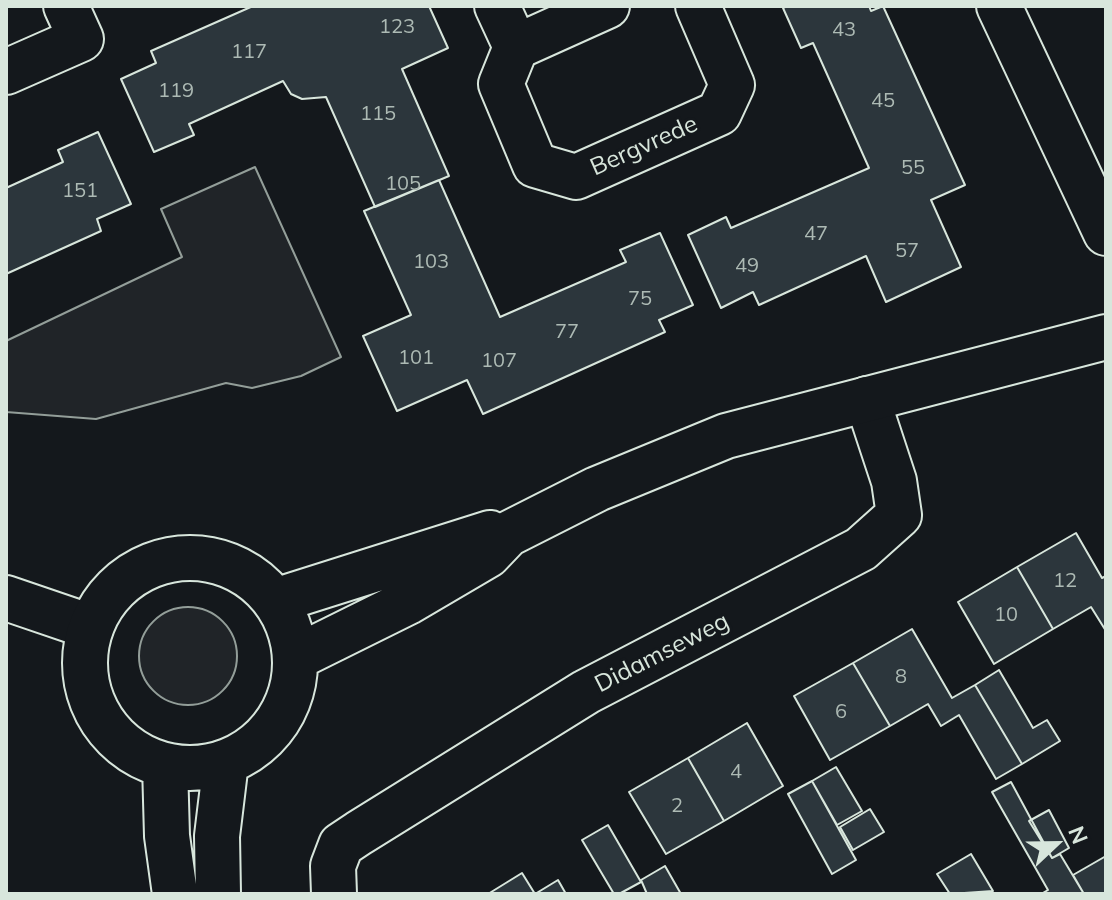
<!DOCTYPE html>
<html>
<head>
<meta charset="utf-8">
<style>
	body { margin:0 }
	#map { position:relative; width:1112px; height:900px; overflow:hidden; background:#14181c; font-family:Mulish,sans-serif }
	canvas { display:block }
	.frame { position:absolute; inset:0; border:8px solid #d8e6dc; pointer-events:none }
	.north { position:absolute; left:1016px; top:804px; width:80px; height:80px; -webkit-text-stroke:6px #14181c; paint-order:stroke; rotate:68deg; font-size:22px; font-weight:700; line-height:32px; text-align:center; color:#d8e6dc }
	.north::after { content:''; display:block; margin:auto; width:28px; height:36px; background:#d8e6dc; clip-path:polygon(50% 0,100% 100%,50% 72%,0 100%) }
</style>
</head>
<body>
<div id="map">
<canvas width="1112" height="900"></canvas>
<div class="frame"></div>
<div class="north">N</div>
</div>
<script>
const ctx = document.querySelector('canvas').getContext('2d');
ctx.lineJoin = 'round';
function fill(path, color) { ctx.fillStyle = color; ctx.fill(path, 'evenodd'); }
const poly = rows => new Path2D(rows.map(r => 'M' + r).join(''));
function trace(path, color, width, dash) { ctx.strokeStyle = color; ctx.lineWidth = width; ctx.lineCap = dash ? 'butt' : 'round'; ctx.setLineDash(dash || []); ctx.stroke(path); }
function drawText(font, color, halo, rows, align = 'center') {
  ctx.font = font + ' Mulish,sans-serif'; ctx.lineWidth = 6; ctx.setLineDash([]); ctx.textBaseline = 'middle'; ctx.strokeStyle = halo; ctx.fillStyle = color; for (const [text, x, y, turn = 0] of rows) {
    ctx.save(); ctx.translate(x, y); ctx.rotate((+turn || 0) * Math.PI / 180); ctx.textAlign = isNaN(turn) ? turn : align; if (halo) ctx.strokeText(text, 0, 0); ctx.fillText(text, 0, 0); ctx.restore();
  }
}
const green = poly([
	[255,167,341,357,301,376,252,388,226,383,96,419,6,412,6,341,182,257,161,209,255,167],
	'139 656a49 49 0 1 1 98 0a49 49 0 1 1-98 0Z'
]);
const building = poly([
	[253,6,429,6,448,48,402,69,449,176,375,207,326,97,302,99,291,94,283,81,189,124,194,135,154,152,121,79,156,63,151,51,253,6],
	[787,6,869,6,871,11,883,6,965,185,931,200,961,267,886,302,866,256,759,305,753,292,721,308,688,235,726,217,731,228,869,168,813,43,801,48,783,8,787,6],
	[98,132,131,204,97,219,101,231,6,274,6,188,63,162,58,150,98,132],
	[439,180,500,317,626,262,620,250,660,233,693,305,659,320,665,332,483,414,467,380,397,411,363,336,411,315,364,211,439,180],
	[1076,533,1102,578,1106,576,1106,631,1091,607,1053,629,1017,567,1076,533],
	[1017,567,1053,629,994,664,958,602,1017,567],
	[912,629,952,698,975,685,1022,764,996,779,959,715,941,726,928,704,890,726,853,663,912,629],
	[853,663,890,726,830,760,794,696,853,663],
	[999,670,1033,728,1047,720,1060,741,1022,764,975,685,999,670],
	[747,723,783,786,724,821,688,758,747,723],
	[688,758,724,821,666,854,629,792,688,758],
	[836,767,862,811,837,825,812,781,836,767],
	[812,781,856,860,832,874,788,794,812,781],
	[1011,782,1052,858,1060,854,1084,894,1041,894,1048,890,992,792,1011,782],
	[870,809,884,832,853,850,840,827,870,809],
	[1049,810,1069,848,1052,858,1029,821,1049,810],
	[608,825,641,882,619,894,614,894,582,840,608,825],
	[971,854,993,891,950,894,937,874,971,854],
	[1106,856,1106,894,1084,894,1073,875,1106,856],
	[665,866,681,894,647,894,641,880,665,866],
	[522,873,535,894,558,880,566,894,488,894,522,873]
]);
const minor = poly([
	[497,6,516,47],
	[607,6,516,47,501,84,535,165,576,177,719,113,732,85,698,6],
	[999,6,1106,233],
	[6,72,81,39,66,6],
	[6,598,91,627],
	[334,894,333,866,341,845,359,833,586,692,861,549,899,515,894,481,867,399]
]);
const tertiary = poly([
	'85 663a105 105 0 1 1 210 0a105 105 0 1 1-210 0Z',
	[275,601,490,533],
	[295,658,408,602,488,555,508,534,597,489,726,436,1106,337],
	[165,765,167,836,175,894],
	[218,894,217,836,226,762]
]);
const numberNames = [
	["123",397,27],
	["43",844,30],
	["117",249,52],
	["119",176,91],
	["45",883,101],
	["115",378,114],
	["55",913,168],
	["105",403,184],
	["151",80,191],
	["47",816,234],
	["57",907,251],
	["103",431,262],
	["49",747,266],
	["75",640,299],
	["77",567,332],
	["101",416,358],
	["107",499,361],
	["12",1065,581],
	["10",1006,615],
	["8",901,677],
	["6",841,712],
	["4",736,772],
	["2",677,806]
];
const streetNames = [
	["Bergvrede",644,146,-24],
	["Didamseweg",662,653,-27]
];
fill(green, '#202428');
trace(green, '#939e99', 2);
fill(building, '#2c363c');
trace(building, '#d8e6dc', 2);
trace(minor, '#d8e6dc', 48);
trace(tertiary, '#d8e6dc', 48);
trace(minor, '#14181c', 44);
trace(tertiary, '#14181c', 44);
drawText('20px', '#adbab4', null, numberNames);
drawText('24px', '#d8e6dc', '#14181c', streetNames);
</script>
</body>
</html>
